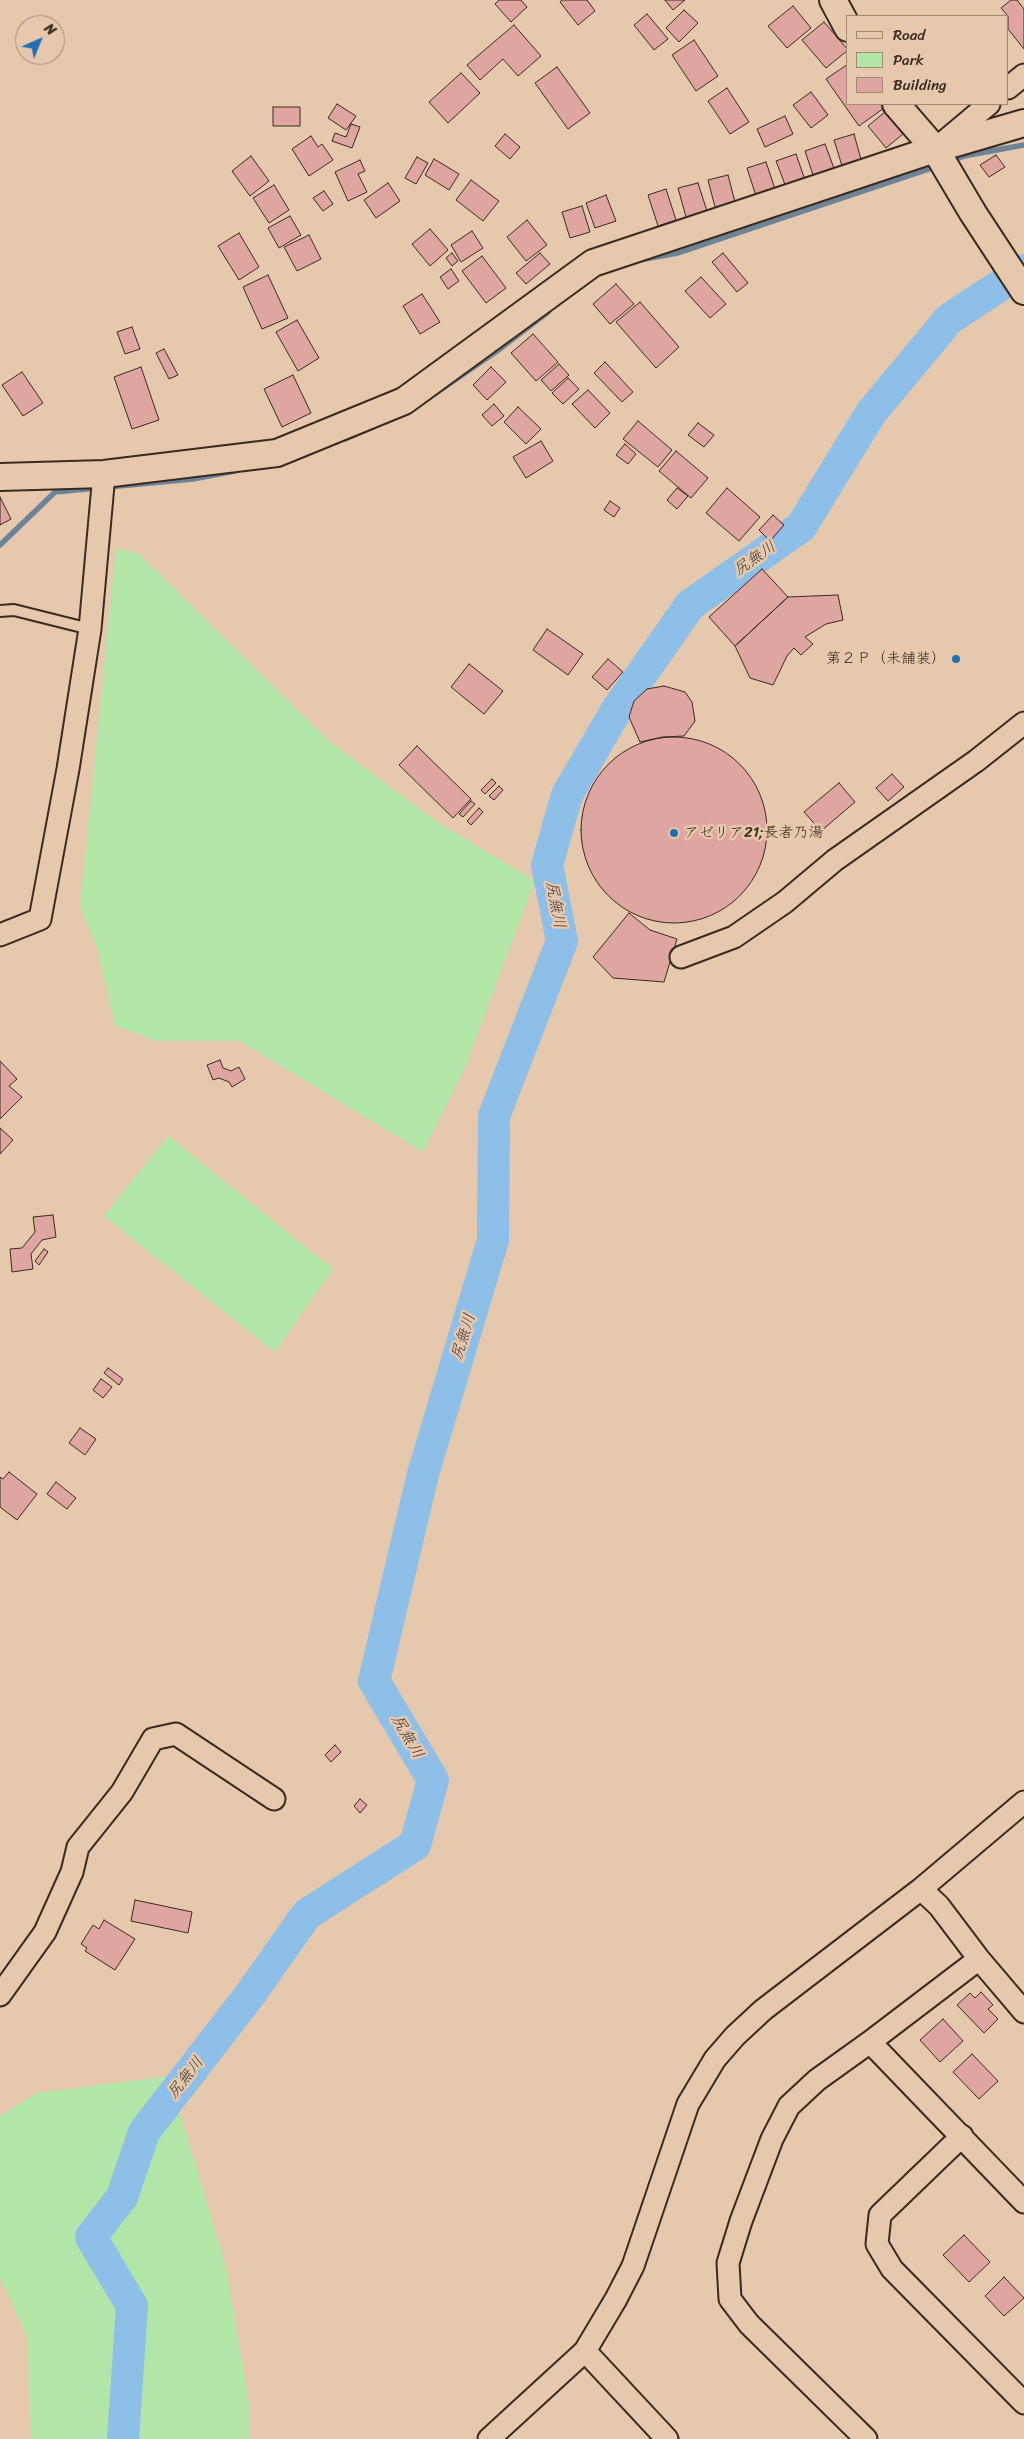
<!DOCTYPE html>
<html>
<head>
<meta charset="utf-8">
<style>
	body { margin:0 }
	#map { position:relative; width:1024px; height:2439px; overflow:hidden; background:#e6c8ad; font-family:Sriracha,sans-serif }
	canvas { display:block }
	.legend { position:absolute; left:846px; top:15px; width:162px; height:90px; box-sizing:border-box; background:#e6c8ad; border:1px solid #a28974; margin:0; padding:6px 9px; list-style:none; font-size:15px; color:#3b2a1e }
	.legend li { display:flex; align-items:center; gap:10px; height:25px }
	.legend b { width:25px; border:1px solid #a28974 }
	.north { position:absolute; left:15px; top:15px; width:50px; height:50px; box-sizing:border-box; background:#e6c8ad; border:1px solid #a28974; border-radius:50%; rotate:44deg; font-size:14px; font-weight:700; line-height:20px; text-align:center; color:#3b2a1e }
	.north::after { content:''; display:block; margin:auto; width:18px; height:22px; background:#1f6fb2; clip-path:polygon(50% 0,100% 100%,50% 72%,0 100%) }
</style>
</head>
<body>
<div id="map">
<canvas width="1024" height="2439"></canvas>
<ul class="legend">
<li><b style="height:6px;background:#e6c8ad"></b>Road</li>
<li><b style="height:14px;background:#b1e6a8"></b>Park</li>
<li><b style="height:14px;background:#dfa5a0"></b>Building</li>
</ul>
<div class="north">N</div>
</div>
<script>
const ctx = document.querySelector('canvas').getContext('2d');
ctx.lineJoin = 'round';
function fill(path, color) { ctx.fillStyle = color; ctx.fill(path, 'evenodd'); }
const poly = rows => new Path2D(rows.map(r => 'M' + r).join(''));
function trace(path, color, width, dash) { ctx.strokeStyle = color; ctx.lineWidth = width; ctx.lineCap = dash ? 'butt' : 'round'; ctx.setLineDash(dash || []); ctx.stroke(path); }
function drawText(font, color, halo, rows, align = 'center') {
  ctx.font = font + ' Sriracha,"Klee One",sans-serif'; ctx.lineWidth = 5; ctx.setLineDash([]); ctx.textBaseline = 'middle'; ctx.strokeStyle = halo; ctx.fillStyle = color; for (const [text, x, y, turn = 0] of rows) {
    ctx.save(); ctx.translate(x, y); ctx.rotate((+turn || 0) * Math.PI / 180); ctx.textAlign = isNaN(turn) ? turn : align; if (halo) ctx.strokeText(text, 0, 0); ctx.fillText(text, 0, 0); ctx.restore();
  }
}
const green = poly([
	[116,548,139,554,330,742,437,822,535,881,463,1072,423,1152,240,1041,157,1041,115,1026,97,948,80,907],
	[168,1136,333,1269,275,1352,104,1216],
	[169,2076,226,2267,249,2404,249,2439,31,2439,27,2336,0,2278,0,2116,37,2093]
]);
const stream = poly([
	[951,161,964,156,1024,145],
	[639,260,678,253,938,166],
	[417,406,497,351,548,312],
	[345,439,373,427],
	[0,545,55,492,193,479,235,471]
]);
const river = poly([
	[123,2439,132,2306,91,2237,122,2197,144,2132,249,1996,307,1914,415,1845,433,1780,374,1681,423,1474,493,1240,494,1116,562,941,547,865,567,795,616,711,690,605,801,527,871,413,949,319,1024,270]
]);
const building = poly([
	[499,0,521,0,527,7,511,22,495,4,499,0],
	[562,0,587,0,595,11,578,25,560,2,562,0],
	[665,0,685,0,673,10,665,0],
	[1011,0,1017,0,1024,9,1024,49,1008,29,1008,16,1001,8,1011,0],
	[793,6,811,28,787,48,768,26,793,6],
	[684,10,698,23,679,42,666,28,684,10],
	[647,14,668,39,654,50,634,25,647,14],
	[824,22,848,50,826,68,802,40,824,22],
	[514,25,541,56,518,76,503,59,480,80,467,65,514,25],
	[694,40,718,76,696,91,672,55,694,40],
	[848,64,848,104,880,104,884,108,859,126,826,79,848,64],
	[557,67,590,113,568,129,535,83,557,67],
	[461,73,480,93,448,123,429,102,461,73],
	[727,88,749,122,730,134,708,101,727,88],
	[811,92,828,115,811,128,793,105,811,92],
	[337,104,356,116,346,130,328,118,337,104],
	[273,107,300,107,300,126,273,126,273,107],
	[885,112,903,134,886,148,868,126,885,112],
	[785,116,793,134,765,147,757,129,785,116],
	[351,124,360,127,352,148,332,141,335,133,346,137,351,124],
	[505,134,520,147,510,159,495,146,505,134],
	[854,134,862,163,843,169,834,140,854,134],
	[311,136,318,147,322,144,333,160,309,176,292,149,311,136],
	[825,144,835,171,814,178,805,151,825,144],
	[796,154,805,180,786,187,776,161,796,154],
	[996,155,1005,167,989,177,980,165,996,155],
	[251,156,269,181,250,196,232,171,251,156],
	[417,157,428,163,416,184,405,178,417,157],
	[434,159,459,174,449,190,425,175,434,159],
	[360,160,365,171,358,174,367,192,348,201,335,172,360,160],
	[766,162,775,189,756,196,747,168,766,162],
	[728,175,735,202,715,207,708,180,728,175],
	[471,180,499,201,483,221,456,200,471,180],
	[388,183,400,201,376,218,364,200,388,183],
	[698,183,707,211,686,217,678,188,698,183],
	[274,185,289,210,269,223,253,198,274,185],
	[666,189,676,220,658,226,648,195,666,189],
	[324,191,333,204,323,211,313,198,324,191],
	[606,195,616,221,595,228,586,203,606,195],
	[582,206,590,232,570,238,562,212,582,206],
	[290,216,301,235,279,248,268,228,290,216],
	[527,220,547,245,526,261,507,237,527,220],
	[430,229,448,250,430,266,412,244,430,229],
	[472,231,483,248,461,262,451,245,472,231],
	[239,233,259,267,239,280,218,246,239,233],
	[309,235,321,259,297,271,284,247,309,235],
	[452,253,458,261,452,266,446,258,452,253],
	[540,253,550,264,526,284,516,273,540,253],
	[723,253,748,283,737,292,712,262,723,253],
	[482,256,506,288,486,303,462,271,482,256],
	[451,269,459,281,448,289,440,277,451,269],
	[268,275,288,318,262,329,243,287,268,275],
	[701,277,726,304,710,318,685,291,701,277],
	[616,284,634,304,610,324,593,304,616,284],
	[422,294,440,322,420,334,403,306,422,294],
	[640,302,679,347,656,368,616,322,640,302],
	[297,320,319,358,298,371,276,332,297,320],
	[132,327,140,349,125,354,117,332,132,327],
	[533,334,558,362,536,381,511,353,533,334],
	[164,349,178,375,169,379,156,353,164,349],
	[605,362,633,392,622,402,594,373,605,362],
	[559,364,569,375,551,391,541,380,559,364],
	[141,367,159,420,132,429,114,377,141,367],
	[491,367,506,382,487,400,473,385,491,367],
	[22,372,43,403,23,416,2,385,22,372],
	[293,375,311,413,282,427,264,389,293,375],
	[568,378,579,389,563,404,552,393,568,378],
	[588,390,610,413,595,428,572,404,588,390],
	[494,404,504,416,492,426,482,415,494,404],
	[518,407,541,429,526,444,504,422,518,407],
	[638,421,672,450,658,467,623,439,638,421],
	[698,423,714,435,704,447,688,435,698,423],
	[541,441,553,461,526,478,513,457,541,441],
	[625,444,636,454,628,464,616,455,625,444],
	[676,451,708,478,691,498,659,471,676,451],
	[677,488,688,496,677,509,667,500,677,488],
	[727,488,760,517,739,541,706,513,727,488],
	[0,497,11,519,0,525,0,497],
	[610,501,620,508,614,517,604,510,610,501],
	[773,515,784,525,770,541,759,530,773,515],
	[762,569,788,597,735,646,709,617,762,569],
	[838,595,843,620,826,624,805,637,813,644,801,655,794,648,787,656,773,685,750,678,735,646,788,597,838,595],
	[547,629,583,654,568,675,533,650,547,629],
	[608,659,623,672,607,690,592,677,608,659],
	[469,664,503,691,484,714,451,687,469,664],
	[664,686,685,692,692,702,695,721,684,736,662,737,640,742,629,717,634,701,647,689,664,686],
	'581 830a93 93 0 1 1 186 0a93 93 0 1 1-186 0Z',
	[417,746,471,799,453,818,399,765,417,746],
	[892,774,904,787,888,801,876,788,892,774],
	[492,779,496,783,485,794,481,790,492,779],
	[839,783,855,802,821,831,804,812,839,783],
	[499,786,503,790,494,800,489,796,499,786],
	[471,801,475,804,463,817,459,814,471,801],
	[479,808,483,812,471,825,467,821,479,808],
	[629,913,650,930,677,939,664,982,613,978,593,957,629,913],
	[220,1060,223,1068,231,1071,239,1067,245,1079,232,1087,229,1082,219,1078,213,1080,207,1065,220,1060],
	[0,1061,17,1079,9,1086,22,1097,0,1119,0,1061],
	[0,1128,13,1140,0,1154,0,1128],
	[53,1215,56,1237,42,1240,31,1254,33,1269,12,1272,10,1249,22,1248,35,1232,33,1217,53,1215],
	[44,1249,48,1252,39,1265,35,1261,44,1249],
	[108,1368,123,1379,119,1385,104,1373,108,1368],
	[101,1379,112,1387,103,1398,93,1390,101,1379],
	[80,1428,96,1439,85,1455,69,1443,80,1428],
	[9,1472,37,1494,17,1520,0,1507,0,1477,3,1479,9,1472],
	[56,1482,76,1498,67,1509,47,1494,56,1482],
	[335,1745,341,1752,331,1762,325,1755,335,1745],
	[360,1799,367,1805,360,1813,354,1806,360,1799],
	[135,1900,192,1912,188,1933,131,1921,135,1900],
	[104,1920,135,1939,115,1970,85,1951,87,1948,81,1944,93,1925,99,1929,104,1920],
	[981,1992,993,2005,988,2009,998,2019,984,2033,957,2005,970,1993,975,1998,981,1992],
	[943,2019,963,2041,940,2062,920,2040,943,2019],
	[972,2054,998,2081,979,2099,953,2072,972,2054],
	[964,2235,990,2262,969,2282,943,2255,964,2235],
	[1004,2277,1024,2298,1004,2316,985,2296,1004,2277]
]);
const service = poly([
	[0,611,14,610,90,629]
]);
const minor = poly([
	[1008,88,1024,75],
	[939,146,989,104],
	[0,935,40,919,68,769,90,629,104,474],
	[681,957,734,937,785,902,835,860,976,761,1024,723],
	[921,1889,939,1906,979,1959,1024,2012],
	[0,1995,45,1932,72,1872,78,1847,122,1792,153,1739,176,1734,274,1799],
	[870,2042,1024,2202],
	[962,2136,880,2215,877,2244,892,2269,1024,2403],
	[585,2351,667,2439],
	[489,2439,585,2351,616,2299,633,2266,688,2104,715,2059,735,2036,763,2010,921,1889,1024,1802],
	[866,2439,749,2324,730,2299,728,2263,741,2221,772,2139,789,2106,817,2080,870,2042,979,1959]
]);
const tertiary = poly([
	[833,0,848,28],
	[896,104,935,149,973,213,1024,291],
	[0,477,104,474,277,453,404,401,593,263,935,149,1024,123]
]);
const markers = [
	[956,659,5,"#1f6fb2"],
	[674,833,5,"#1f6fb2"]
];
const poiNames = [
	["第２Ｐ（未舗装）",946,659],
	["アゼリア21;長者乃湯",684,833,"left"]
];
const waterNames = [
	["尻無川",755,559,-35],
	["尻無川",555,905,79],
	["尻無川",464,1337,-73],
	["尻無川",407,1737,60],
	["尻無川",186,2078,-52]
];
fill(green, '#b1e6a8');
trace(stream, '#6c8398', 5.5);
trace(river, '#8dbfe9', 32);
fill(building, '#dfa5a0');
trace(building, '#3b2a1e', 1);
trace(service, '#3b2a1e', 14);
trace(minor, '#3b2a1e', 25);
trace(tertiary, '#3b2a1e', 30);
trace(service, '#e6c8ad', 10);
trace(minor, '#e6c8ad', 21);
trace(tertiary, '#e6c8ad', 26);
for (const [x, y, r, color] of markers) { const dot = new Path2D(); dot.arc(x, y, r, 0, 2 * Math.PI); ctx.fillStyle = color; ctx.fill(dot); trace(dot, '#e6c8ad', 2); }
drawText('15px', '#3b2a1e', '#e6c8ad', poiNames, 'right');
drawText('italic 16px', '#433932', '#e6c8ad', waterNames);
</script>
</body>
</html>
